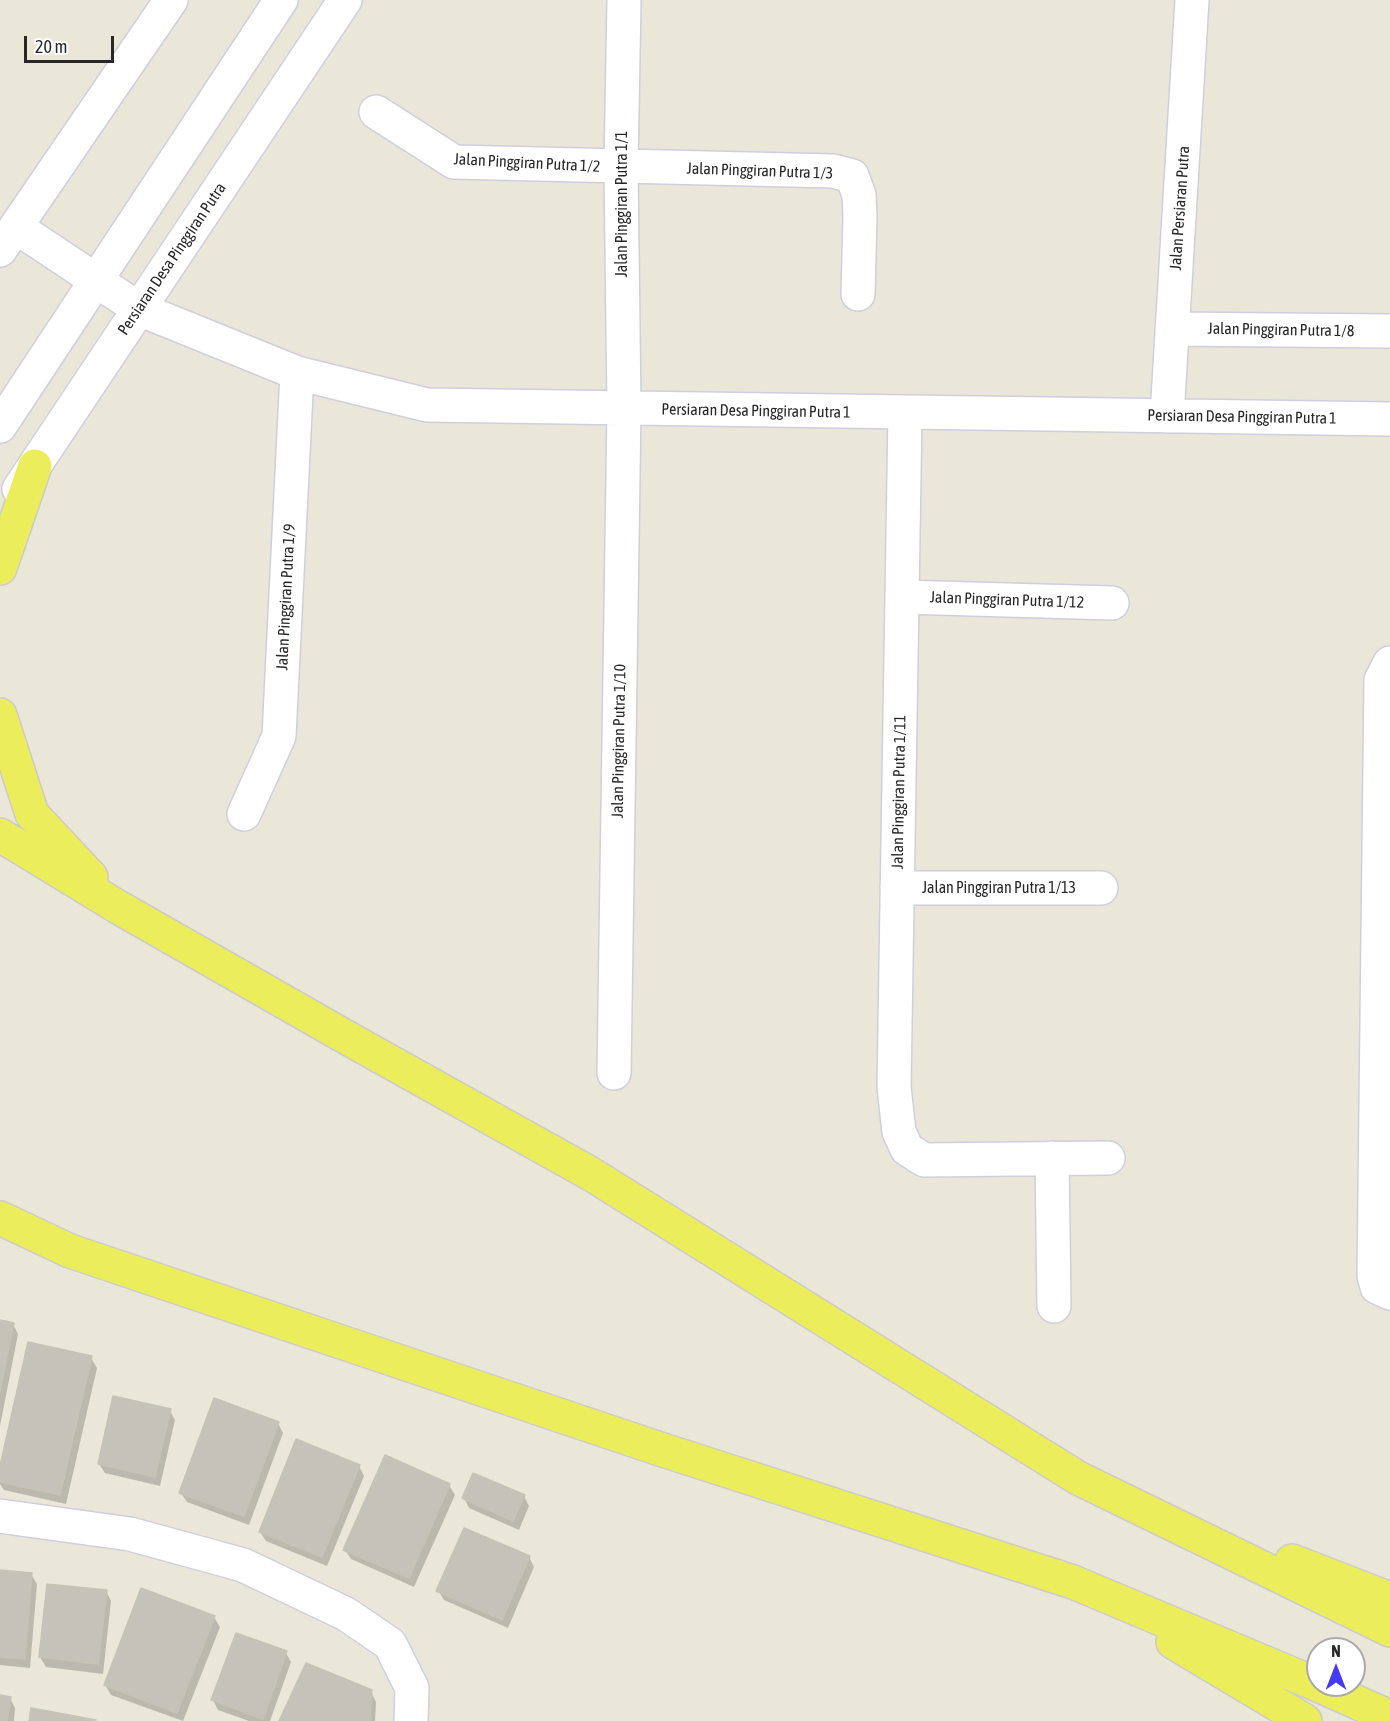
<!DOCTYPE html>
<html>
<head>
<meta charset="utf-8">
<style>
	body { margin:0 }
	#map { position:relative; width:1390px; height:1721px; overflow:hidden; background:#eae7d9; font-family:"Asap Condensed",sans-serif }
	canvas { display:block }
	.north { position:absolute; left:1306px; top:1637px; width:60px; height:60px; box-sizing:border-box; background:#fff; border:2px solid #a9a9a9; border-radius:50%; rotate:0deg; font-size:16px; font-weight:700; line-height:24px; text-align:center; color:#272727 }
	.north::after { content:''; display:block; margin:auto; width:21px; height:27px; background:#443af6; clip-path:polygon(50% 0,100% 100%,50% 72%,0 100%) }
	.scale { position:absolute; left:24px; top:36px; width:90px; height:27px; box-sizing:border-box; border:3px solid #272727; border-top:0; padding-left:8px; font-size:18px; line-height:21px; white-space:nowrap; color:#272727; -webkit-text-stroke:4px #fff; paint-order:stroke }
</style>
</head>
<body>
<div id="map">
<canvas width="1390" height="1721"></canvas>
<div class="north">N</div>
<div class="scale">20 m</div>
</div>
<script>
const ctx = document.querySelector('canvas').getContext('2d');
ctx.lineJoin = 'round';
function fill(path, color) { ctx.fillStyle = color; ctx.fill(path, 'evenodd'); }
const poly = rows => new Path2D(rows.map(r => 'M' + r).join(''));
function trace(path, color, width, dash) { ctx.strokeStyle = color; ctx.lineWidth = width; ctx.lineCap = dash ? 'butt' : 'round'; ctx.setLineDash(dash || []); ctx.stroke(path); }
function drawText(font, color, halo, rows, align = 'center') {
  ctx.font = font + ' "Asap Condensed",sans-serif'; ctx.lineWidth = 4.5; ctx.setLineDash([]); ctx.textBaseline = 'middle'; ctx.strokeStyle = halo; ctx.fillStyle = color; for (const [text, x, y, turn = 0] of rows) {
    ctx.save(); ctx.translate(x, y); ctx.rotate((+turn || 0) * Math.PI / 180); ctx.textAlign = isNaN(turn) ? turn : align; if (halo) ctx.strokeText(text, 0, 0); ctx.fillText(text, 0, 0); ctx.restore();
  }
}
const shadow = poly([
	[0,1322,13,1324,18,1334,0,1426],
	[91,1358,97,1368,66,1504,4,1490,0,1484,0,1473],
	[170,1411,175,1420,160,1486,105,1473,99,1464],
	[278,1423,283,1433,249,1525,187,1502,181,1493],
	[359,1466,364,1476,327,1566,266,1541,260,1532],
	[449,1485,455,1495,414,1587,351,1559,345,1550],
	[524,1496,529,1506,519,1530,469,1508,464,1498],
	[529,1557,534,1567,508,1628,444,1600,438,1590],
	[0,1571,31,1574,37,1584,30,1668,0,1665],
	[49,1585,106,1591,111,1601,103,1674,46,1667,40,1657],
	[214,1617,220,1627,183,1721,111,1695,105,1685],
	[286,1653,291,1662,270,1721,249,1721,218,1710,213,1700],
	[371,1692,376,1702,375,1721,280,1721],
	[0,1697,10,1698,15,1708,14,1721,0,1721],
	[32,1710,91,1721,30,1721]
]);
const building = poly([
	[0,1320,14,1323,0,1391,0,1320],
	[28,1342,92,1356,60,1495,0,1482,0,1466,28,1342],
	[113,1396,171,1409,155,1477,98,1464,113,1396],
	[214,1398,279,1422,244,1516,179,1493,214,1398],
	[296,1439,360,1465,322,1557,259,1532,296,1439],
	[385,1455,450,1484,409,1578,343,1550,385,1455],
	[473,1473,525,1495,513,1521,462,1498,473,1473],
	[464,1528,530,1556,502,1620,436,1591,464,1528],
	[0,1570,32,1573,25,1659,0,1657,0,1570],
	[47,1584,107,1590,98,1664,39,1657,47,1584],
	[141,1588,215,1616,177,1713,104,1685,141,1588],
	[236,1633,287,1651,263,1719,211,1700,236,1633],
	[306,1663,372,1690,370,1721,279,1721,306,1663],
	[0,1695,11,1697,7,1721,0,1721,0,1695],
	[31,1708,96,1720,29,1721,31,1708]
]);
const minor = poly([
	[376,112,454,162,833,171,852,176,859,195,860,217,858,294],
	[16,227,139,309,297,373,427,405,1390,419],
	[0,250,171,0],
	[1172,329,1390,331],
	[905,413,894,1087,899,1132,907,1149,924,1160,1108,1158],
	[1167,416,1192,0],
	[0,426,281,0],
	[19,489,345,0],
	[902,597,1112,603],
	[1390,663,1381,680,1374,1276,1377,1287,1390,1293],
	[244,814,279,736,297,373],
	[897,888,1101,888],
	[614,1073,624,409,621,167,624,0],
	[1052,1158,1054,1306],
	[0,1516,130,1534,243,1565,346,1614,390,1644,412,1688,411,1721]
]);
const major = poly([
	[0,568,35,466],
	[0,715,32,814,91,877],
	[0,835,118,907,351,1040,591,1174,1078,1478,1390,1630],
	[0,1218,70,1251,663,1450,1073,1582,1318,1685],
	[1292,1561,1390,1599],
	[1173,1642,1305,1721],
	[1318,1685,1390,1717]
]);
const streetNames = [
	["Jalan Pinggiran Putra 1/2",527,163,3],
	["Jalan Pinggiran Putra 1/3",760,171,2],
	["Jalan Pinggiran Putra 1/1",622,204,-90],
	["Jalan Persiaran Putra",1180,208,-86],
	["Persiaran Desa Pinggiran Putra",172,259,-56],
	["Jalan Pinggiran Putra 1/8",1281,330,1],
	["Persiaran Desa Pinggiran Putra 1",756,411,1],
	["Persiaran Desa Pinggiran Putra 1",1242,417,1],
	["Jalan Pinggiran Putra 1/9",286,597,-87],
	["Jalan Pinggiran Putra 1/12",1007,600,2],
	["Jalan Pinggiran Putra 1/10",619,741,-89],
	["Jalan Pinggiran Putra 1/11",899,792,-89],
	["Jalan Pinggiran Putra 1/13",999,888]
];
fill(shadow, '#0003');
fill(building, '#c5c3b9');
trace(building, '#c5c3b3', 1.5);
trace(minor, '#cfcee1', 36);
trace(major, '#cbcbcb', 36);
trace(minor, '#fff', 33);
trace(major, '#eced5b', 33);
drawText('16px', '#272727', '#fff', streetNames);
</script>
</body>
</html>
